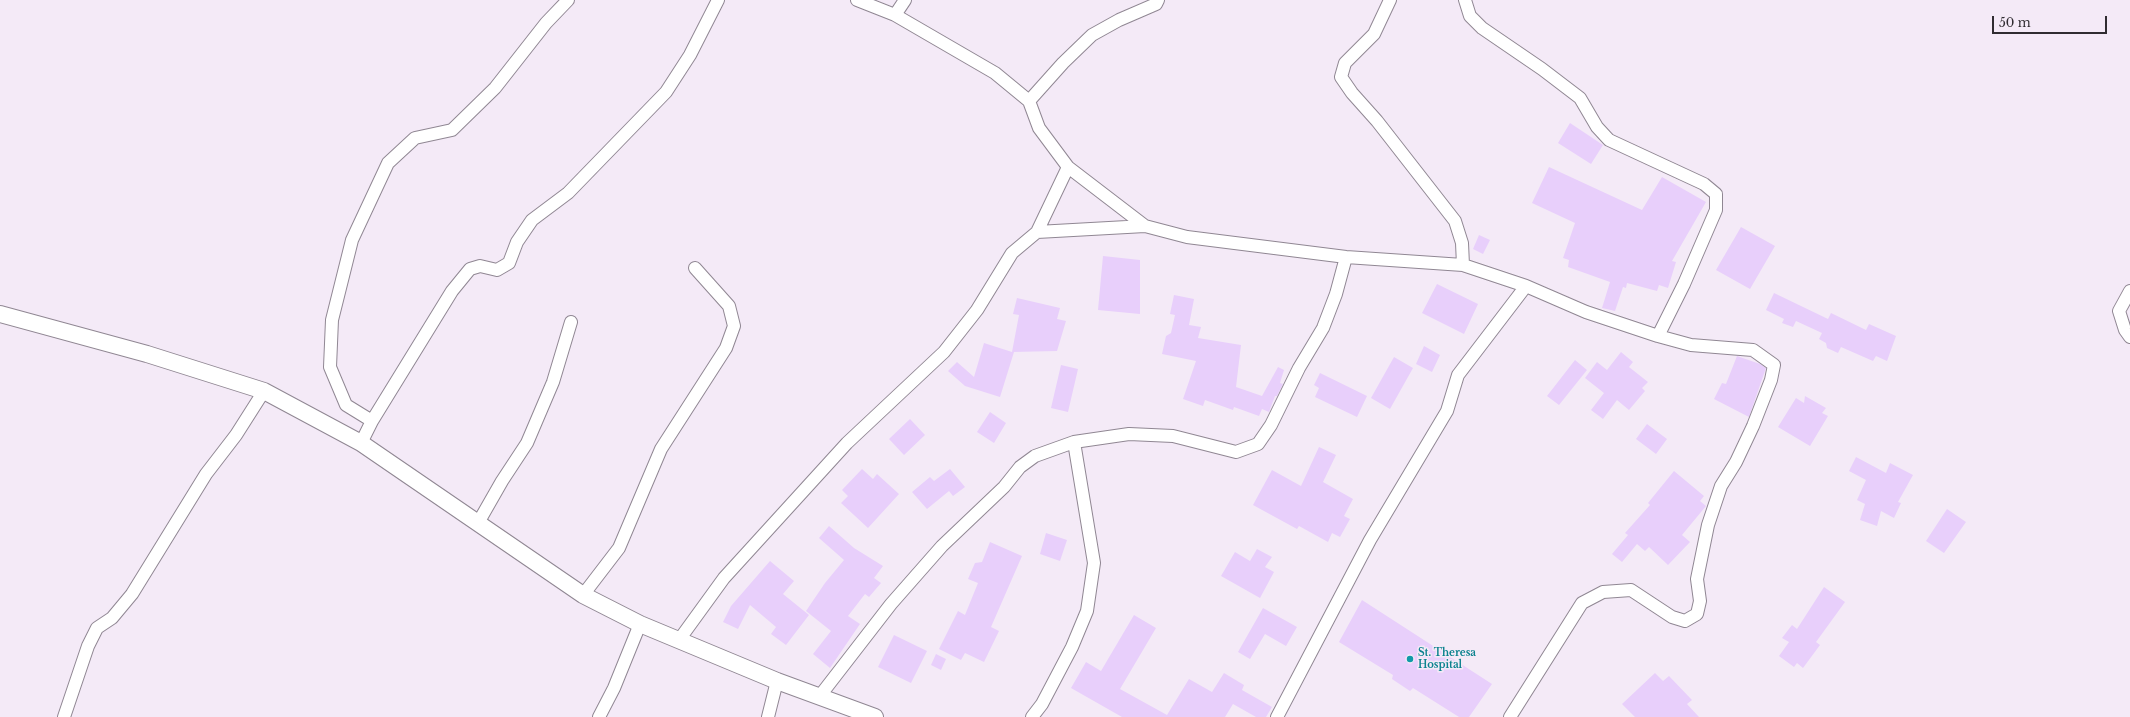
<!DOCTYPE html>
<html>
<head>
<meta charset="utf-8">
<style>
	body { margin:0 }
	#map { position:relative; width:2130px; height:717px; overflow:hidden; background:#f4eaf7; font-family:"Libre Baskerville",serif }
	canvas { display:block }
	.scale { position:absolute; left:1992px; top:16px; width:115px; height:18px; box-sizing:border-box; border:2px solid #302c31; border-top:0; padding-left:5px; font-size:12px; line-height:14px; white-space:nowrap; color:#302c31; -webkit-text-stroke:3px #f4eaf7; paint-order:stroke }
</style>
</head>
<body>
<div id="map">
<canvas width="2130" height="717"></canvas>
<div class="scale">50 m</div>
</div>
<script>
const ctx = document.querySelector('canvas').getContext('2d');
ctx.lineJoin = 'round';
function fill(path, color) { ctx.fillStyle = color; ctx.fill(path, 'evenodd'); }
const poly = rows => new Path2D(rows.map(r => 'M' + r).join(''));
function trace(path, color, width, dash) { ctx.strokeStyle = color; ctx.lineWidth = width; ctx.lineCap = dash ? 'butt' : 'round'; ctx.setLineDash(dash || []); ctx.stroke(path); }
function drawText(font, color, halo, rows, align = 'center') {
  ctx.font = font + ' "Libre Baskerville",serif'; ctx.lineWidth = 3; ctx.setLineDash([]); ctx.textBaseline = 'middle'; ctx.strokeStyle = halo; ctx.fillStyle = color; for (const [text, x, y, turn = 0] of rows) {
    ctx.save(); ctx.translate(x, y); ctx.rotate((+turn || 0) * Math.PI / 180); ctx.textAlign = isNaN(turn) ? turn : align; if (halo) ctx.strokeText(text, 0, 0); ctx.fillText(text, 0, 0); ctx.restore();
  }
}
const building = poly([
	[1570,123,1603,145,1591,164,1558,143],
	[1549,167,1642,210,1662,177,1706,202,1672,261,1676,262,1668,288,1659,285,1657,291,1627,283,1626,288,1623,287,1615,311,1602,308,1610,282,1568,267,1569,260,1563,258,1575,223,1532,203],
	[1741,227,1775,246,1750,289,1716,270],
	[1479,235,1490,240,1483,254,1473,249],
	[1103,256,1140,260,1140,314,1098,310],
	[1437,284,1478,304,1464,334,1422,313],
	[1774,293,1828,319,1831,313,1866,330,1869,324,1896,336,1887,361,1876,356,1873,361,1841,347,1838,353,1827,348,1826,343,1819,339,1822,333,1796,321,1793,327,1782,323,1784,319,1766,310],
	[1174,295,1194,299,1189,325,1201,327,1198,338,1241,345,1236,387,1262,396,1278,367,1284,370,1280,383,1283,384,1277,396,1275,396,1269,412,1262,409,1259,416,1234,407,1233,410,1205,400,1203,406,1183,399,1196,361,1162,354,1166,336,1171,333,1175,315,1170,314],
	[1017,298,1060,308,1057,319,1066,321,1057,351,1012,352,1014,352,1000,397,965,386,948,371,957,362,974,377,984,343,1012,352,1019,315,1013,314],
	[1424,346,1440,355,1432,372,1416,364],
	[1621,352,1633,362,1629,367,1648,382,1642,388,1645,391,1629,410,1617,400,1603,419,1591,410,1604,393,1585,378,1597,362,1607,370],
	[1737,356,1760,364,1766,368,1749,417,1714,399,1722,383,1726,384],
	[1394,357,1413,368,1390,409,1371,398],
	[1575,360,1587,370,1559,405,1547,396],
	[1061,365,1078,369,1068,412,1051,408],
	[1320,373,1367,396,1357,417,1315,397,1319,388,1314,385],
	[1805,396,1826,408,1822,413,1828,416,1810,446,1778,427,1796,398,1804,403],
	[990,412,1006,423,994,443,977,432],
	[910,419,925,435,904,455,889,439],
	[1647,424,1667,439,1656,454,1636,439],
	[1319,447,1336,455,1323,482,1353,499,1344,516,1350,519,1340,537,1332,533,1328,542,1299,526,1297,529,1253,505,1272,470,1301,486],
	[1856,457,1886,473,1890,463,1913,475,1898,502,1901,503,1894,518,1881,511,1877,526,1860,520,1865,504,1857,500,1866,480,1849,471],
	[862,469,873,479,877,474,899,494,868,528,841,503,848,496,842,490],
	[950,469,965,487,953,496,949,491,927,509,912,492,930,477,934,481],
	[1674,471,1704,496,1700,501,1706,506,1682,535,1690,542,1668,565,1649,547,1645,551,1637,544,1622,562,1612,554,1628,535,1625,533,1650,505,1648,503],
	[1947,509,1966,522,1944,553,1926,541],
	[829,526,854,548,883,566,874,578,881,583,869,597,865,594,848,616,860,624,830,668,813,654,831,631,806,611,825,583,844,560,819,538],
	[1046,533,1067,540,1060,561,1040,554],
	[990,542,1022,556,991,627,999,631,984,662,965,653,961,660,939,649,958,611,965,615,978,583,968,579,975,563,982,562],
	[1257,549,1272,557,1265,567,1274,572,1260,598,1221,576,1235,552,1250,561],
	[770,561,794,581,783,594,809,615,786,645,771,634,776,627,750,605,738,629,723,622,731,606],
	[1824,587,1845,602,1816,642,1820,645,1803,668,1797,663,1794,667,1779,656,1789,642,1782,638,1792,625,1797,629],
	[1362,600,1492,684,1469,717,1459,717,1413,688,1410,691,1392,679,1393,675,1339,642],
	[1263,608,1297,627,1286,646,1265,634,1250,659,1238,652],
	[1134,615,1156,628,1120,689,1167,715,1189,679,1212,692,1224,673,1244,685,1242,690,1272,707,1266,717,1256,717,1233,704,1225,717,1122,717,1071,688,1086,662,1101,671],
	[894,635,927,651,911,683,878,667],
	[936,654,946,659,941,670,931,665],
	[1655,673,1663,681,1669,676,1692,700,1687,704,1699,717,1635,717,1622,704]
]);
const minor = poly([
	[857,0,895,15,995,73,1029,101,1039,128,1068,167,1145,226,1187,237,1346,257,1463,265,1526,286,1586,312,1658,336,1691,345,1753,350,1774,365,1771,380,1753,426,1736,462,1721,486,1708,525,1697,579,1700,601,1697,614,1685,621,1672,617,1631,590,1603,592,1582,603,1510,717],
	[1390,0,1374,34,1345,63,1341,77,1352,93,1377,121,1455,221,1462,243,1463,265],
	[1465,0,1470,16,1482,28,1542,69,1580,98,1597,127,1609,140,1704,184,1716,194,1716,210,1684,284,1658,336],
	[895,15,905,0],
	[1029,101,1063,63,1092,35,1119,20,1156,4,1158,0],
	[1037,232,1145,226],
	[2130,291,2119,311,2125,330,2130,337],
	[372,421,346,405,330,367,332,320,352,240,388,163,415,138,452,130,495,88,546,23,568,0],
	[361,443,372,421,452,291,470,269,480,266,497,270,509,263,517,242,532,220,568,193,666,92,690,55,718,0],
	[478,523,502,481,527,443,553,382,571,322],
	[583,595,619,548,661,449,726,348,734,326,729,306,695,268],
	[679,640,724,578,847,443,944,352,977,310,1012,253,1037,232,1068,167],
	[819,697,891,604,942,546,1004,487,1020,467,1035,456,1074,442,1129,434,1173,436,1236,452,1258,444,1271,425,1299,368,1323,328,1336,294,1346,257],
	[64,717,88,646,97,628,112,618,132,594,206,474,236,435,264,391],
	[599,717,614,688,640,624],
	[768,717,777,681],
	[1032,717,1042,704,1072,647,1087,611,1094,563,1074,442],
	[1277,717,1370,540,1447,411,1458,375,1526,286]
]);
const tertiary = poly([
	[0,314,147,354,264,391,361,443,583,595,640,624,777,681,875,717]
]);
const markers = [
	[1410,659,4,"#0f9aa8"]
];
const cultureNames = [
	["St. Theresa",1418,653],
	["Hospital",1418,665]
];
fill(building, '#e8cffb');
trace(minor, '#908793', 14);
trace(tertiary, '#908793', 18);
trace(minor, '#fff', 12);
trace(tertiary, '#fff', 16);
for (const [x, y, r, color] of markers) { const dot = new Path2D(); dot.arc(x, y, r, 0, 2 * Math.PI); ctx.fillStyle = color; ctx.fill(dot); trace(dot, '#f4eaf7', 1.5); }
drawText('bold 10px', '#0d838f', '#f4eaf7', cultureNames, 'left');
</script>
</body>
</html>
